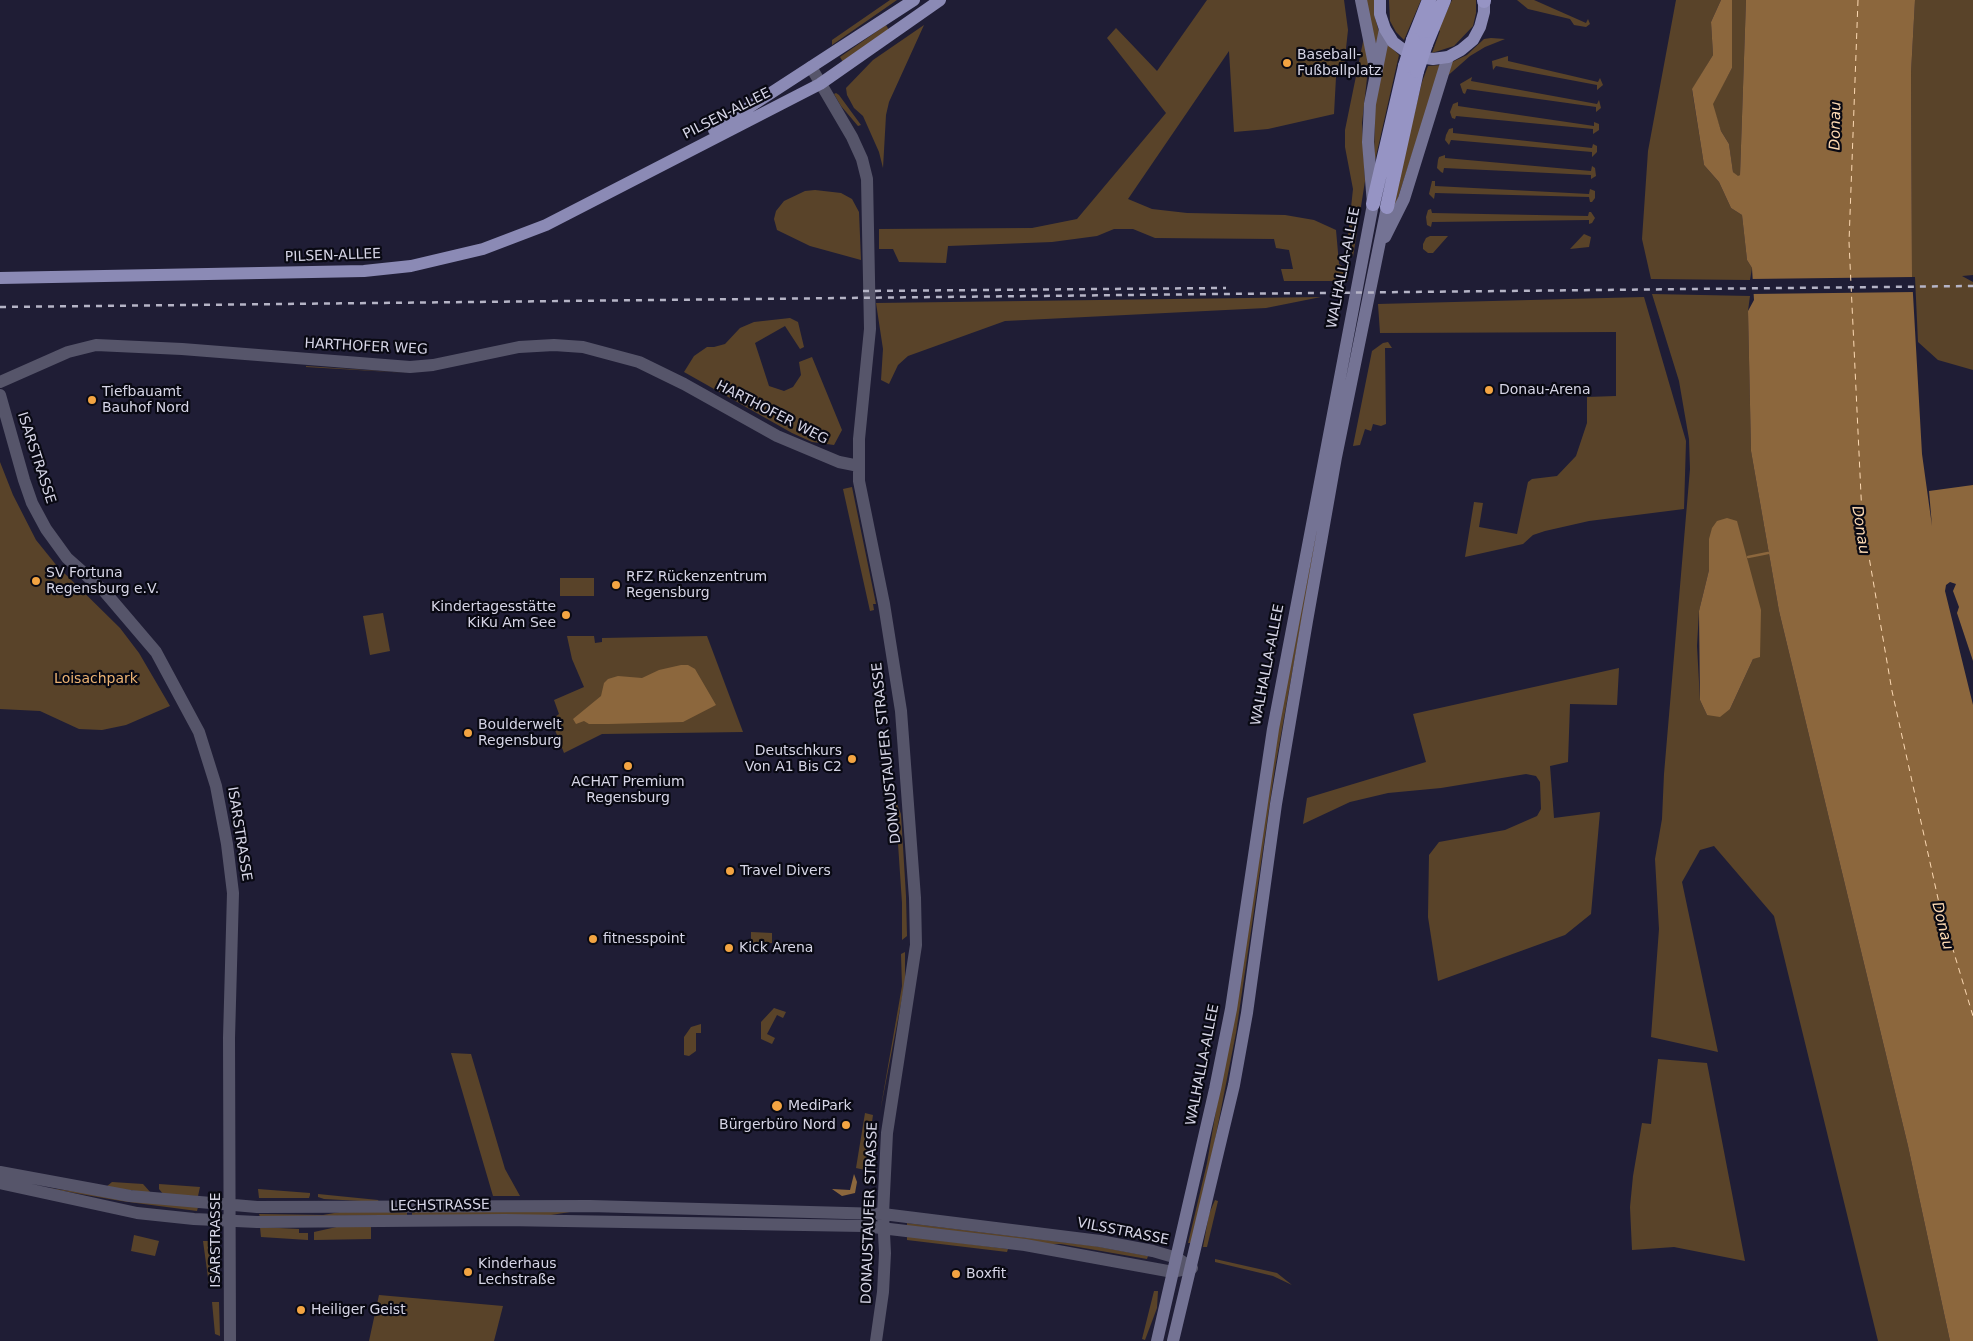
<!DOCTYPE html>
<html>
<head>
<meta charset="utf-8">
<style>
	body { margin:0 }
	canvas { display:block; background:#1f1d35 }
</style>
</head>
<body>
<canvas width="1973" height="1341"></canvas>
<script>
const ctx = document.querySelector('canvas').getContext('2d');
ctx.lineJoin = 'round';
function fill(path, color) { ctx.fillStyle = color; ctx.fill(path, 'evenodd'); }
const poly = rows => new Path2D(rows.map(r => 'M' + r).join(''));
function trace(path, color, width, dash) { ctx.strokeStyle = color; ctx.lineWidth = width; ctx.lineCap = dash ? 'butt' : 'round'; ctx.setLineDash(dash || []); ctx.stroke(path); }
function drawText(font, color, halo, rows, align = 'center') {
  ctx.font = font + ' "DejaVu Sans",sans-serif'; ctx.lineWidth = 4.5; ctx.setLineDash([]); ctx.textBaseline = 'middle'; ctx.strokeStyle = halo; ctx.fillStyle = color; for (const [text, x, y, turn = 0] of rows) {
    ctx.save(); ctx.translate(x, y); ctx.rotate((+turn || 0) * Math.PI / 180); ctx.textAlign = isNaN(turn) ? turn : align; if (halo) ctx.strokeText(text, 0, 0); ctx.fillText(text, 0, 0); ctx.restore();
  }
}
const green = poly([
	[890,0,897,0,832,45,832,40],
	[1207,0,1344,0,1348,30,1343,76,1336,77,1334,114,1268,129,1234,132,1229,51,1128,199,1152,209,1187,213,1285,215,1314,220,1336,230,1339,264,1347,269,1348,281,1284,281,1281,269,1293,269,1289,250,1276,248,1274,239,1155,238,1133,229,1114,229,1097,236,1052,242,948,246,946,263,899,262,893,249,879,249,879,229,1032,228,1077,219,1166,113,1107,38,1116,28,1157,71],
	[1364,0,1375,0,1374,14,1379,32,1375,60],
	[1389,0,1421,0,1404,40,1396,32,1390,21],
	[1452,0,1476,0,1476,13,1473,26,1454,46,1432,53,1440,31,1438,30],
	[1517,0,1534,0,1586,23,1588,19,1590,24,1586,27,1574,25,1570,19,1528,9],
	[1676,0,1721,0,1711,22,1713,55,1692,90,1704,165,1719,182,1731,208,1742,215,1747,260,1752,268,1750,280,1651,279,1642,239,1648,151],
	[1732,0,1746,0,1740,175,1738,177,1733,172,1729,144,1721,131,1712,104,1732,68],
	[1915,0,1973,0,1973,275,1962,276,1973,282,1973,370,1938,360,1918,342,1915,277,1912,277,1911,73],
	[886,25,889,30,843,62,840,57],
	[924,25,889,102,886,115,883,168,879,152,863,116,854,108,847,95,846,88,873,60],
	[1364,37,1369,60,1362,123,1365,181,1353,257,1348,236,1353,189,1345,147,1345,130],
	[1491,38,1505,39,1485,47,1470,56,1444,79,1450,63,1467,55,1484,39],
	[1386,42,1399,55,1374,165,1375,107],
	[1508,56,1508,61,1598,82,1600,78,1603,85,1597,90,1597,85,1496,66,1493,70,1492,61],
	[1441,65,1395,207,1390,213,1422,82,1428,66],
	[1472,77,1471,81,1597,104,1599,100,1601,108,1596,112,1596,107,1467,89,1465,94,1463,93,1460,84],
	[836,93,839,95,861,125,858,126,841,106,834,94],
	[1458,102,1458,106,1594,126,1594,122,1599,124,1599,130,1593,134,1593,129,1456,116,1455,119,1452,118,1450,112,1453,104],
	[1453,128,1453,133,1592,148,1593,144,1597,146,1597,152,1592,157,1592,152,1451,140,1449,145,1445,140,1446,135,1449,129],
	[1445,155,1445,158,1591,171,1592,166,1595,168,1596,176,1591,179,1591,175,1444,168,1443,173,1441,172,1437,168,1438,160,1439,157],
	[1432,181,1435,181,1435,186,1589,194,1590,189,1595,191,1595,198,1592,202,1590,202,1589,197,1435,193,1434,199,1429,194],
	[815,190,841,193,852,199,859,212,861,260,810,246,777,230,774,219,776,211,784,201,805,191],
	[1431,209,1432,213,1588,216,1589,212,1591,212,1595,218,1592,223,1589,224,1589,220,1432,222,1431,227,1427,225,1426,217,1428,210],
	[1584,234,1591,237,1589,247,1570,249],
	[1430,236,1448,236,1433,253,1428,253,1423,249,1423,244,1426,238],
	[1652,294,1750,296,1748,311,1751,451,1779,611,1908,1146,1950,1341,1878,1341,1774,916,1714,846,1700,850,1682,882,1718,1052,1651,1037,1659,929,1655,859,1662,819,1664,774,1690,469,1689,439,1679,381],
	[1709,539,1753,659,1730,709,1707,715,1700,700,1697,646,1699,611,1709,570],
	[1321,297,1266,308,1005,321,908,356,898,365,889,384,881,380,883,349,876,303],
	[1644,297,1686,441,1684,509,1589,521,1545,531,1533,535,1523,544,1465,557,1474,502,1483,503,1479,527,1517,534,1528,482,1532,479,1557,476,1576,456,1587,423,1587,397,1616,396,1616,332,1380,333,1378,304],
	[790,318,798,322,804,347,800,349,785,326,755,343,769,386,784,391,793,387,801,375,799,362,812,357,842,430,834,445,812,442,792,433,684,372,694,356,707,347,714,347,725,344,740,328,754,322],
	[1388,342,1392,348,1385,348,1386,424,1381,426,1373,424,1371,431,1365,429,1360,445,1353,446,1372,351,1383,343],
	[306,366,408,373,306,367],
	[0,462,13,495,36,540,57,566,120,628,139,653,170,706,126,725,102,730,79,729,40,711,0,709],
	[1328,473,1275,768,1236,1033,1213,1150,1191,1243,1188,1243,1207,1163,1235,1000,1265,792],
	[852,487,876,604,873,604,874,610,870,611,843,489],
	[560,578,594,578,594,596,560,596],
	[383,613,390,651,370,655,363,616],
	[567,636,594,636,595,643,602,642,602,638,707,636,743,732,602,734,564,753,551,720,559,714,554,700,584,687,572,659],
	[1619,668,1617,705,1570,704,1568,762,1550,766,1554,818,1600,812,1591,914,1565,935,1438,981,1428,917,1429,855,1439,842,1505,830,1537,816,1541,809,1540,782,1536,776,1526,774,1441,788,1388,793,1350,802,1303,824,1307,798,1426,762,1413,714],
	[895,799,901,814,906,896,907,936,902,940,902,903],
	[751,932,772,933,772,943,751,943],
	[905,952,905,983,880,1112,902,986,901,954],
	[774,1008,786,1012,783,1018,777,1015,767,1034,775,1038,772,1044,761,1039,761,1022],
	[701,1024,701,1033,696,1033,696,1051,689,1056,684,1055,684,1037,691,1027],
	[451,1053,471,1054,505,1169,520,1196,493,1196],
	[1658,1059,1707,1063,1745,1261,1674,1247,1632,1250,1630,1207,1633,1176,1642,1123,1651,1124],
	[865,1113,873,1115,865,1170,856,1168],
	[112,1182,143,1184,151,1193,106,1187],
	[159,1184,200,1187,198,1196,164,1195,159,1189],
	[40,1187,198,1207,197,1211,121,1201],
	[258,1189,310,1193,310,1195,309,1198,259,1198],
	[318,1194,378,1200,379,1202,324,1199,318,1197],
	[1215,1200,1218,1201,1207,1247,1203,1247,1209,1214],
	[570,1210,570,1212,551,1215,412,1216,412,1211],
	[407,1211,407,1215,260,1217,259,1214,323,1215,340,1212],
	[907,1223,1095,1246,1148,1256,1147,1259,1061,1244,1043,1244,907,1226],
	[341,1226,371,1226,371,1239,314,1240,314,1232],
	[260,1227,299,1229,299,1233,308,1233,308,1240,261,1237],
	[134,1235,159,1241,155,1256,131,1251],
	[907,1236,1008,1249,1007,1252,907,1240],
	[203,1241,215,1241,216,1285,209,1285],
	[1215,1259,1277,1273,1292,1285,1273,1276,1215,1262],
	[1154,1291,1158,1291,1157,1308,1145,1340,1142,1339],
	[379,1295,503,1306,494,1341,369,1341],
	[212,1302,219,1302,220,1336,215,1334]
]);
const water = poly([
	[1721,0,1732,0,1732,68,1713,104,1721,131,1729,144,1733,172,1738,176,1740,175,1746,0,1915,0,1911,73,1912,277,1922,454,1932,526,1929,491,1973,485,1973,661,1957,613,1959,607,1953,591,1956,584,1950,582,1946,585,1945,591,1973,705,1973,1341,1950,1341,1908,1146,1779,611,1751,451,1748,311,1754,300,1752,268,1747,260,1742,215,1731,208,1719,182,1704,165,1692,89,1713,55,1711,22],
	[1727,518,1737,521,1761,610,1760,657,1753,659,1730,709,1720,717,1707,715,1700,700,1699,611,1709,570,1709,539,1712,528,1717,521],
	[681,665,688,665,695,669,716,705,683,722,609,724,589,724,584,721,576,724,573,719,601,696,604,683,608,679,618,676,642,678,659,670],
	[854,1174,857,1182,855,1193,842,1196,832,1189,850,1190]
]);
const pier = poly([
	[1914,277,1915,292,1751,294,1750,279]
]);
const stream = poly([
	[1748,557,1768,553]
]);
const ferry = poly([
	[1858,0,1849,242,1862,516,1892,691,1939,903,1973,1016]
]);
const tertiary = poly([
	[811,67,852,137,862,159,867,179,870,329,859,439,859,481,884,604,901,711,915,898,916,945,887,1133,883,1214,885,1253,883,1292,876,1341],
	[0,382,68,352,96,345,182,349,410,367,433,365,519,347,554,345,583,347,639,362,684,384,777,436,839,462,859,466],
	[0,395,24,480,32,503,46,529,67,558,104,591,156,652,199,732,216,786,227,844,233,893,229,1038,230,1341],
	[0,1172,130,1196,257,1207,590,1206,883,1214,1100,1241,1153,1251,1177,1258,1192,1268],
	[0,1183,137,1213,194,1219,257,1222,505,1220,864,1226,1025,1245,1173,1272,1192,1268]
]);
const secondary = poly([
	[1361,0,1374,64],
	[1385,237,1404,199,1448,57],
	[1157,1341,1215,1089,1231,1009,1273,729,1373,204,1368,142,1370,104,1385,29],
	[1173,1341,1234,1085,1247,1013,1276,804,1307,621,1336,457,1387,207]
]);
const primary = poly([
	[1380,0,1380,14,1385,29,1393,42,1405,51,1418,57,1433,59,1448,57,1461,50,1473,40,1480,27,1484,12,1484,0],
	[714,130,914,0],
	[0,278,364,271,411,266,483,249,546,225,820,84,940,0]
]);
const trunk = poly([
	[1484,1,1484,0],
	[1413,40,1429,0],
	[1426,44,1444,0],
	[1373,204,1405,66],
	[1387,207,1417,71]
]);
const rail = poly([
	[863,291,1226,288],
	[0,307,1973,286]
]);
const trunkBridge = poly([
	[1405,66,1413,40],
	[1417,71,1426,44]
]);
const markers = [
	[1287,63,5,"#f3a442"],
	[1489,390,5,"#f3a442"],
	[92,400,5,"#f3a442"],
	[36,581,5,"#f3a442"],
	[616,585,5,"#f3a442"],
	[566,615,5,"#f3a442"],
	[468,733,5,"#f3a442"],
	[852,759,5,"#f3a442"],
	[628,766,5,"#f3a442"],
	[730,871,5,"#f3a442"],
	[593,939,5,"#f3a442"],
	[729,948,5,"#f3a442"],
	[777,1106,6,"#f3a442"],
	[846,1125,5,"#f3a442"],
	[468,1272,5,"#f3a442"],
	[956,1274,5,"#f3a442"],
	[301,1310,5,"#f3a442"]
];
const poiNames = [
	["Baseball-",1297,55],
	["Fußballplatz",1297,71],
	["Donau-Arena",1499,390],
	["Tiefbauamt",102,392],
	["Bauhof Nord",102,408],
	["SV Fortuna",46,573],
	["Regensburg e.V.",46,589],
	["RFZ Rückenzentrum",626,577],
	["Regensburg",626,593],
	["Kindertagesstätte",556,607,"right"],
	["KiKu Am See",556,623,"right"],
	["Boulderwelt",478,725],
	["Regensburg",478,741],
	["Deutschkurs",842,751,"right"],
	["Von A1 Bis C2",842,767,"right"],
	["ACHAT Premium",628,782,"center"],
	["Regensburg",628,798,"center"],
	["Travel Divers",740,871],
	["fitnesspoint",603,939],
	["Kick Arena",739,948],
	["MediPark",788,1106],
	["Bürgerbüro Nord",836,1125,"right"],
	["Kinderhaus",478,1264],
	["Lechstraße",478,1280],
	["Boxfit",966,1274],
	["Heiliger Geist",311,1310]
];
const streetNames = [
	["PILSEN-ALLEE",727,114,-27],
	["PILSEN-ALLEE",333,256,-2],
	["WALHALLA-ALLEE",1344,268,-79],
	["HARTHOFER WEG",366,347,3],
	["HARTHOFER WEG",772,413,27],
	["ISARSTRASSE",36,458,72],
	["WALHALLA-ALLEE",1268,665,-79],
	["DONAUSTAUFER STRASSE",887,753,-96],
	["ISARSTRASSE",239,834,81],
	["WALHALLA-ALLEE",1203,1065,-79],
	["LECHSTRASSE",440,1206,-1],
	["DONAUSTAUFER STRASSE",870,1213,-88],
	["VILSSTRASSE",1123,1232,11],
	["ISARSTRASSE",216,1240,-90]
];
const parkNames = [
	["Loisachpark",96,679]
];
const waterNames = [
	["Donau",1836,126,-89],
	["Donau",1860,530,81],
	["Donau",1942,926,76]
];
fill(green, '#594329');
fill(water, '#8c673d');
fill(pier, '#1f1d35');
trace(stream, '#8c673d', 2.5);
trace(ferry, '#fcd9b3', 1, [6, 5]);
trace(tertiary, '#56556a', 12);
trace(secondary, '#747394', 12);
trace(primary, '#8b8ab5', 12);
trace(trunk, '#9694c4', 14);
trace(rail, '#b5b4c6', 2.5, [6, 6]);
trace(trunkBridge, '#9694c4', 14);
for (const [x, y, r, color] of markers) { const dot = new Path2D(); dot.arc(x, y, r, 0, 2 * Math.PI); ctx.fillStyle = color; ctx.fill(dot); trace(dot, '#090913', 2); }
drawText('14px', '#d6d5e6', '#090913', poiNames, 'left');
drawText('14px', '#d6d5e6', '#090913', streetNames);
drawText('14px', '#ecb373', '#090913', parkNames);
drawText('italic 15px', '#fcd9b3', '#090913', waterNames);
</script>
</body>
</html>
